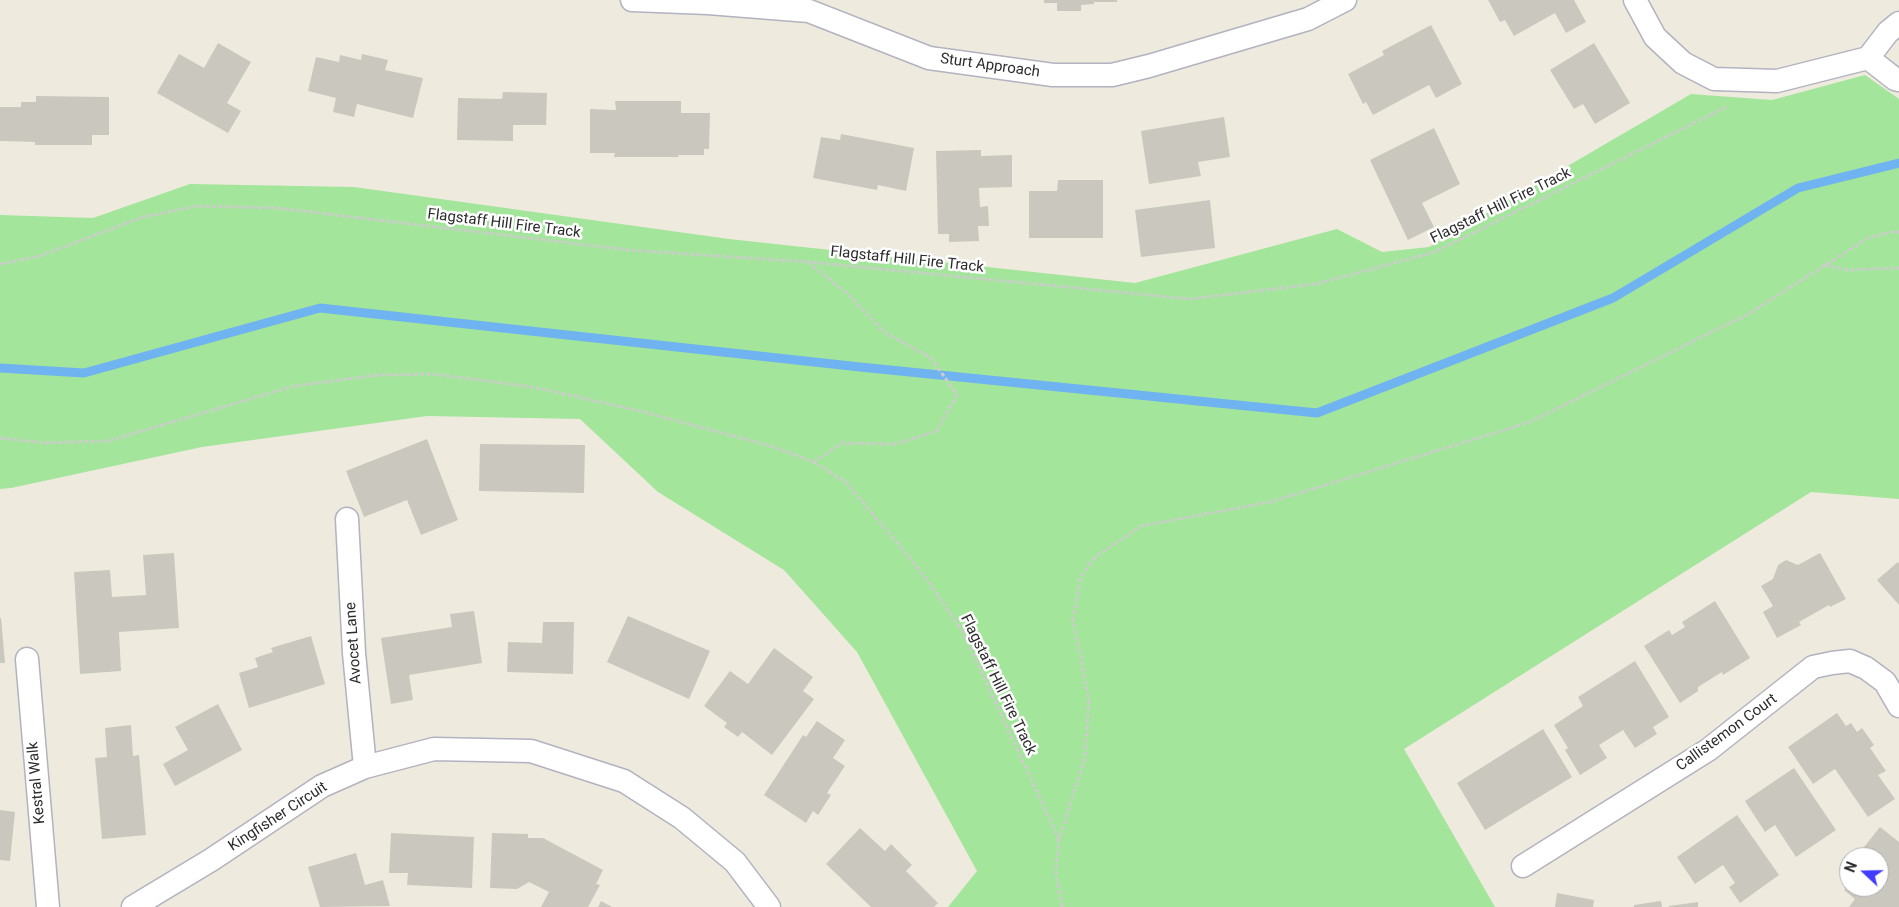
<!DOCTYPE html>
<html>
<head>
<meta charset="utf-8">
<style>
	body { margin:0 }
	#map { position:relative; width:1899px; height:907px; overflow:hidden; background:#eeebde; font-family:Roboto,sans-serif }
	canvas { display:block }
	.north { position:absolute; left:1839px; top:847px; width:50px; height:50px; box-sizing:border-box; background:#fff; border:1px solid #ababab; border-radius:50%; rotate:291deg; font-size:14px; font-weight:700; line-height:20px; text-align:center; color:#2c2c2c }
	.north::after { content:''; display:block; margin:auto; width:18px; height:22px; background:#423cfe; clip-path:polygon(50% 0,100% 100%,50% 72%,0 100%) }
</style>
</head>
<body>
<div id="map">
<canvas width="1899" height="907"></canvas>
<div class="north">N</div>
</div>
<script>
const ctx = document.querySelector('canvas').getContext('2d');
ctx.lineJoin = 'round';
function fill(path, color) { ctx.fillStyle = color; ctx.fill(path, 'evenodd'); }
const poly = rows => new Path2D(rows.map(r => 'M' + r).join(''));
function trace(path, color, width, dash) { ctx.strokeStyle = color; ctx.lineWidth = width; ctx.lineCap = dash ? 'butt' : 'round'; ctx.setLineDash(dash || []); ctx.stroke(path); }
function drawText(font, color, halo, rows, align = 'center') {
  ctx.font = font + ' Roboto,sans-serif'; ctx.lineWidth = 5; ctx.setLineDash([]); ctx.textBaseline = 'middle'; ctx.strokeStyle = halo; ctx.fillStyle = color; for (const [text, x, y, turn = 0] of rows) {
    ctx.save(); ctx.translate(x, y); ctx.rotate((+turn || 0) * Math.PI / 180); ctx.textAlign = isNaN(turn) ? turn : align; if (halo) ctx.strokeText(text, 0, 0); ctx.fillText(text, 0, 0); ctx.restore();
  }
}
const green = poly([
	[1865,75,1899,99,1899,499,1811,492,1404,749,1495,907,948,907,977,871,857,652,784,570,658,492,580,419,427,416,202,447,11,488,0,489,0,215,93,218,190,184,354,187,729,239,1135,283,1337,229,1382,252,1429,247,1691,94,1772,100]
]);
const stream = poly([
	[0,368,84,373,320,308,860,367,1317,413,1613,298,1798,188,1899,163]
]);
const building = poly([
	[1044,0,1117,0,1117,2,1094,2,1094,4,1081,5,1081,11,1057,11,1057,3,1044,3],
	[1488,0,1574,0,1586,22,1566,33,1555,13,1514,36,1505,20,1500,22],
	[1431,25,1462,84,1436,98,1429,85,1373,115,1366,102,1363,104,1348,74,1384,55,1382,51],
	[218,43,251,62,227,103,241,111,228,133,157,93,179,54,204,68],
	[1594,43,1630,103,1595,124,1583,104,1574,109,1550,70],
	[362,54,388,60,385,70,423,78,413,118,357,104,354,117,333,112,336,98,308,91,316,57,339,62,340,55,361,60],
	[503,92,547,93,546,125,513,125,513,141,457,140,458,98,502,99],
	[36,96,109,97,109,135,92,135,92,145,35,145,35,142,0,141,0,107,21,107,21,102,36,102],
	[615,101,681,101,681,113,710,113,709,149,704,149,704,155,678,155,679,157,614,157,615,153,590,153,590,109,616,110],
	[1224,117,1230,157,1198,162,1201,176,1149,184,1141,131],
	[1434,128,1460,184,1422,203,1434,227,1408,240,1370,160],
	[841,134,914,148,906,191,878,185,877,190,813,178,821,137,840,140],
	[981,150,981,156,1012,155,1012,187,979,188,980,207,988,206,989,226,978,226,979,241,949,242,949,234,938,234,936,151],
	[1058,180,1103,180,1103,238,1029,238,1029,191,1057,191],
	[1210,200,1215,248,1141,257,1135,210],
	[427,439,458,520,421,535,407,500,364,517,346,471],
	[480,444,585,445,584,493,479,491],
	[174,553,179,628,119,632,121,671,80,674,74,572,110,570,112,597,146,595,143,555],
	[1820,553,1846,599,1830,607,1829,605,1799,622,1801,625,1777,638,1763,612,1773,606,1761,586,1773,579,1778,565,1786,560,1798,565],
	[1898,562,1899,563,1899,605,1877,580],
	[1715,601,1750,658,1723,675,1722,672,1698,687,1698,691,1680,703,1644,646,1669,630,1672,635,1685,627,1682,622],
	[474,611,482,663,409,675,413,700,391,704,381,638,452,627,450,614],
	[628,616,710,651,689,699,607,662],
	[0,618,1,618,5,663,0,663],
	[543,622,574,622,573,674,507,672,508,642,542,643],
	[311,636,325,684,249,708,239,673,258,667,255,658,273,652,271,648],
	[774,648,813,677,803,691,814,699,772,755,742,732,738,737,724,727,727,723,704,706,730,671,748,684],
	[1635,661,1669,717,1653,727,1657,734,1635,748,1623,730,1599,745,1607,758,1580,775,1565,750,1568,748,1554,725,1583,706,1578,697],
	[218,704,242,750,175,786,163,764,188,750,175,727],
	[1837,713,1846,726,1851,723,1857,732,1862,728,1874,745,1870,748,1886,771,1878,775,1895,799,1868,817,1835,769,1813,784,1788,747],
	[817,721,845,740,833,758,845,766,827,793,831,795,818,815,813,811,806,823,764,795,803,735,806,737],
	[131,725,133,756,139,755,146,835,102,839,95,758,107,757,105,728],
	[1543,729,1572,777,1485,830,1457,783],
	[1794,768,1836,830,1796,857,1775,825,1765,832,1745,801],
	[0,810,15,812,10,861,0,860],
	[1737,815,1779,875,1740,903,1729,887,1735,883,1723,865,1695,884,1677,857],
	[1880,827,1899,842,1899,907,1849,907,1855,899,1844,890,1849,884,1849,887,1879,887,1879,857,1856,857],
	[860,828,885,851,891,844,912,865,906,871,938,903,934,907,871,907,826,864],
	[391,833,474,837,472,888,407,885,408,873,389,873],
	[492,833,528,834,528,838,543,838,603,870,596,884,600,885,588,907,541,907,549,892,529,882,517,889,490,888],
	[356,853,365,885,383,880,390,906,320,907,308,867],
	[1557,893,1594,900,1593,907,1555,907],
	[601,901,612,907,598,907],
	[1661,901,1662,907,1634,907,1634,905],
	[1698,902,1698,907,1669,907,1669,906]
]);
const path = poly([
	[808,262,848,294,884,332,930,357,957,394,937,431,895,444,842,443,814,462],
	[0,264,40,256,143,217,197,206,277,208,629,250,808,262,1190,299,1316,284,1435,252,1726,107],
	[1825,265,1847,270,1899,268],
	[0,438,45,443,108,441,294,386,378,375,433,374,533,387,640,411,771,446,814,462,846,482,922,573,963,632,1059,840],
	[1062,907,1056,873,1059,840,1085,758,1089,700,1073,620,1081,577,1095,557,1141,526,1270,502,1530,422,1750,313,1868,238,1891,232,1899,232]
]);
const street = poly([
	[632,0,708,3,809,11,929,58,1053,75,1112,75,1149,66,1308,19,1345,0],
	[1635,0,1655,37,1683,63,1714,79,1777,81,1868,58,1888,32,1899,23],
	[1868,58,1895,79,1899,80],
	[347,519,354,653,365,767],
	[27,659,48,907],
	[1523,866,1708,750,1813,667,1832,663,1850,661,1866,668,1885,682,1899,706],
	[133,907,211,860,322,786,365,767,434,749,531,751,624,781,682,818,735,862,769,907]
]);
const streetNames = [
	["Sturt Approach",990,66,8],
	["Flagstaff Hill Fire Track",1501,206,-26],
	["Flagstaff Hill Fire Track",504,224,7],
	["Flagstaff Hill Fire Track",907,260,6],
	["Avocet Lane",354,643,-94],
	["Flagstaff Hill Fire Track",998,685,64],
	["Callistemon Court",1727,733,-36],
	["Kestral Walk",37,783,-95],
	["Kingfisher Circuit",278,817,-33]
];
fill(green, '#a3e59a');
trace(stream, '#70b3f1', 9);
fill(building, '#cac7be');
trace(street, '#b2b2c0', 25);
trace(path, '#ccc', 3, [4, 2.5]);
trace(street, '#fff', 22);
drawText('15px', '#2c2c2c', '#fff', streetNames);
</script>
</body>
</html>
